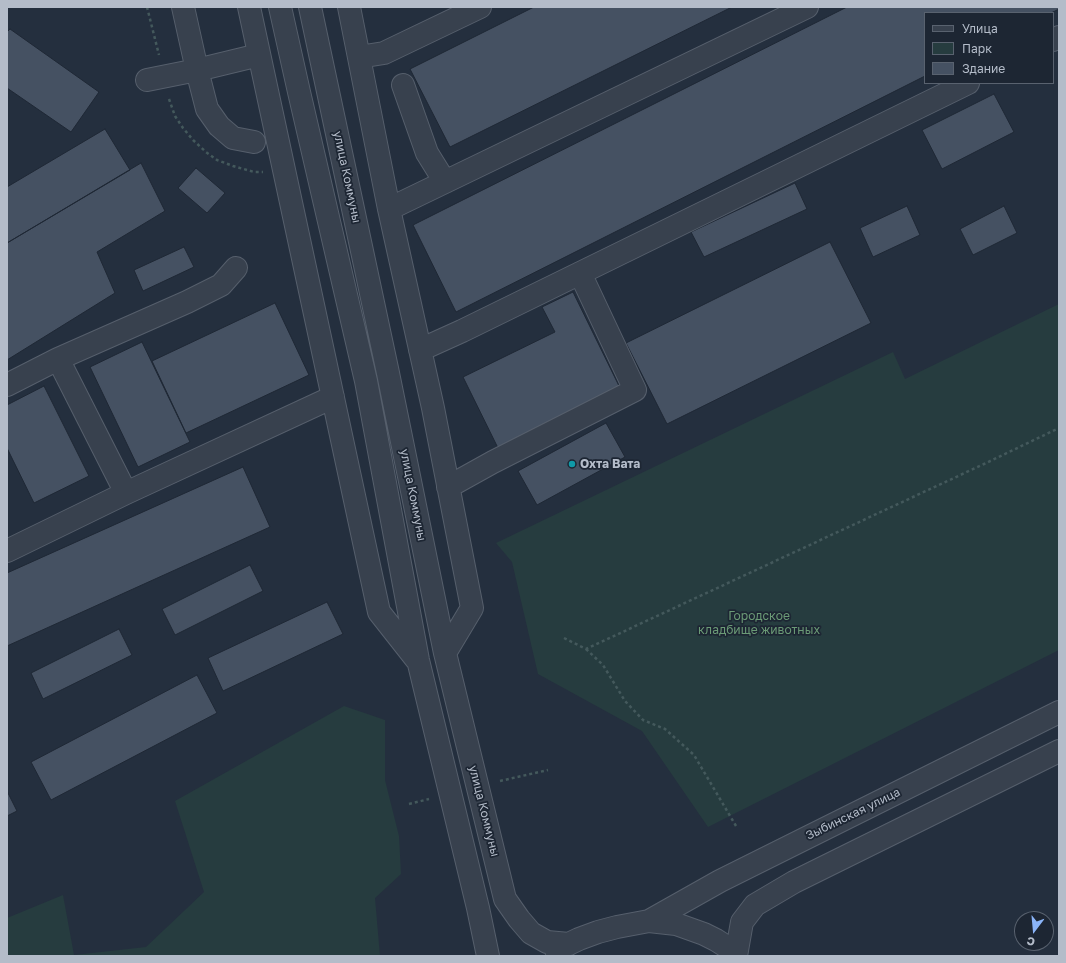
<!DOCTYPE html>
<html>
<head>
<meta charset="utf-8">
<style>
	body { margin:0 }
	#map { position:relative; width:1066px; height:963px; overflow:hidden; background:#242f3e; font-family:"Golos Text",sans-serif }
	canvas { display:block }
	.frame { position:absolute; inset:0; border:8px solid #b4bcc9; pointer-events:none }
	.legend { position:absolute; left:924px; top:12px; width:130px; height:72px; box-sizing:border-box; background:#1d2633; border:1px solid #59626f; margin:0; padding:5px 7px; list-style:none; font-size:12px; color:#b4bcc9 }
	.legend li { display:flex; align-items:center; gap:8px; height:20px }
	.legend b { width:20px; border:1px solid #59626f }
	.north { position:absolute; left:1014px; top:911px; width:40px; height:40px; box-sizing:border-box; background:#1d2633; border:1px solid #59626f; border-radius:50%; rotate:196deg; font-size:11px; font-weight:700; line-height:16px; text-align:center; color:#b4bcc9 }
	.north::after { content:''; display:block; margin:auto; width:14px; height:18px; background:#8ab4f8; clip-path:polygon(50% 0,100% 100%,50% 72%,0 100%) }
</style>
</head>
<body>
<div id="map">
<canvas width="1066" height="963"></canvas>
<div class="frame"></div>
<ul class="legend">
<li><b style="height:5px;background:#38414e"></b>Улица</li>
<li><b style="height:11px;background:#263c3f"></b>Парк</li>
<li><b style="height:11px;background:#455162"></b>Здание</li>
</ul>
<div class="north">С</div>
</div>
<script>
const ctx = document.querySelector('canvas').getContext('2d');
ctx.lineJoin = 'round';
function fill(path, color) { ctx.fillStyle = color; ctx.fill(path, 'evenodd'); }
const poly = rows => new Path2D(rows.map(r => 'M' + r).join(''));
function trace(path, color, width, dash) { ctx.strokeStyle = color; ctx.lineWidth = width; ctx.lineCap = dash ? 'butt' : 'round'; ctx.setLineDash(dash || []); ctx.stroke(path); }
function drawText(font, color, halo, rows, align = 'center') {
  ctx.font = font + ' "Golos Text",sans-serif'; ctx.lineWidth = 3.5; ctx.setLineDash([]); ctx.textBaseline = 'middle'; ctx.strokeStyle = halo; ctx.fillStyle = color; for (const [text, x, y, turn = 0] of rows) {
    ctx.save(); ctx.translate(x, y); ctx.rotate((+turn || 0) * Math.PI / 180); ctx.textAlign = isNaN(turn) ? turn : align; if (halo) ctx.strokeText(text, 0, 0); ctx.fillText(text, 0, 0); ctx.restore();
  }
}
const green = poly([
	[1059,304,1059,650,708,827,642,731,538,674,512,562,496,543,893,352,905,379],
	[344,706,385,720,385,780,399,836,401,874,375,898,380,956,7,956,7,918,63,895,74,955,146,947,204,892,175,801]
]);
const building = poly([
	[534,7,732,7,450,147,410,69,534,7],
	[847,7,1059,7,1059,9,1051,13,925,13,925,76,456,312,413,225,847,7],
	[10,29,99,92,71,132,7,88,7,32,10,29],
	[994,94,1014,132,942,169,922,130,994,94],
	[105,129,130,170,7,243,7,187,105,129],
	[141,163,165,211,97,252,115,293,7,360,7,243,141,163],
	[196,168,225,193,207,213,178,188,196,168],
	[795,183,807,209,704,257,691,232,795,183],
	[907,206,920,235,873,257,860,228,907,206],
	[1004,206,1017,233,973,255,960,229,1004,206],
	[830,242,871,323,667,424,626,343,830,242],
	[184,247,194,267,143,291,134,270,184,247],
	[573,292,620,388,498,448,463,377,555,332,542,307,573,292],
	[275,303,309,375,186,433,152,361,275,303],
	[142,342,190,442,138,467,90,367,142,342],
	[44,386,89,476,34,503,7,448,7,405,44,386],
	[606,423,625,457,537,505,518,471,606,423],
	[243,467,270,527,7,646,7,573,243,467],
	[250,565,263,591,175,635,162,609,250,565],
	[327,602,343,634,223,691,208,658,327,602],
	[119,629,132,655,43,699,31,673,119,629],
	[197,675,217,713,51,800,31,762,197,675],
	[7,791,17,811,7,816,7,791]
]);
const path = poly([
	[147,7,159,55],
	[169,99,175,116,183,128,193,140,206,152,217,160,233,166,254,172,263,172],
	[564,638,586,649,984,464,1059,428],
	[586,649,603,665,625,701,643,720,665,729,694,755,736,826],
	[500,781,548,770],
	[409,804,429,799]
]);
const minor = poly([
	[183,7,197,70,207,109,219,126,233,138,254,142],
	[249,7,379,612,416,659],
	[280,7,299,92,366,381,418,660,478,908,488,956],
	[310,7,388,373,445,653,505,899,519,919,531,933,547,942,569,944],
	[349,7,389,209,433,408,472,608,445,653],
	[1053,40,1059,37],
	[359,57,384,53,480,7],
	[147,80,197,70,259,55],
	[403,85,427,153,445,182],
	[389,209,807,7],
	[420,350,462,331,968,83],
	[58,359,126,493],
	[7,385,58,359,187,302,221,285,236,268],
	[448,487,493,462,635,390,580,273],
	[7,551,126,493,333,397],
	[649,921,720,881,1059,712],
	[556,950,579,939,598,932,617,927,649,921,676,924,704,934,716,940,727,947,734,956],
	[736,956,742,922,755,905,794,882,1059,751]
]);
const markers = [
	[572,464,4,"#0f9aa8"]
];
const streetNames = [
	["улица Коммуны",347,177,78],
	["улица Коммуны",413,495,79],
	["улица Коммуны",484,811,76],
	["Зыбинская улица",853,814,-26]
];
const poiNames = [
	["Охта Вата",580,464]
];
const parkNames = [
	["Городское",759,616],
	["кладбище животных",759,630]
];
fill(green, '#263c3f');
fill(building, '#455162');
trace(building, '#1f2835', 1);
trace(minor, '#565f6c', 24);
trace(path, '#44595c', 2.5, [3, 3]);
trace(minor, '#38414e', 22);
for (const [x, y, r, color] of markers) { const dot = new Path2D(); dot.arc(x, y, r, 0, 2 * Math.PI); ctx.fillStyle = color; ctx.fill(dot); trace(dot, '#1d2633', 1.5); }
drawText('12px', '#b4bcc9', '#1d2633', streetNames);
drawText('bold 12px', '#b4bcc9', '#1d2633', poiNames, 'left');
drawText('12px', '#6b9a76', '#1d2633', parkNames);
</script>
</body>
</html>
